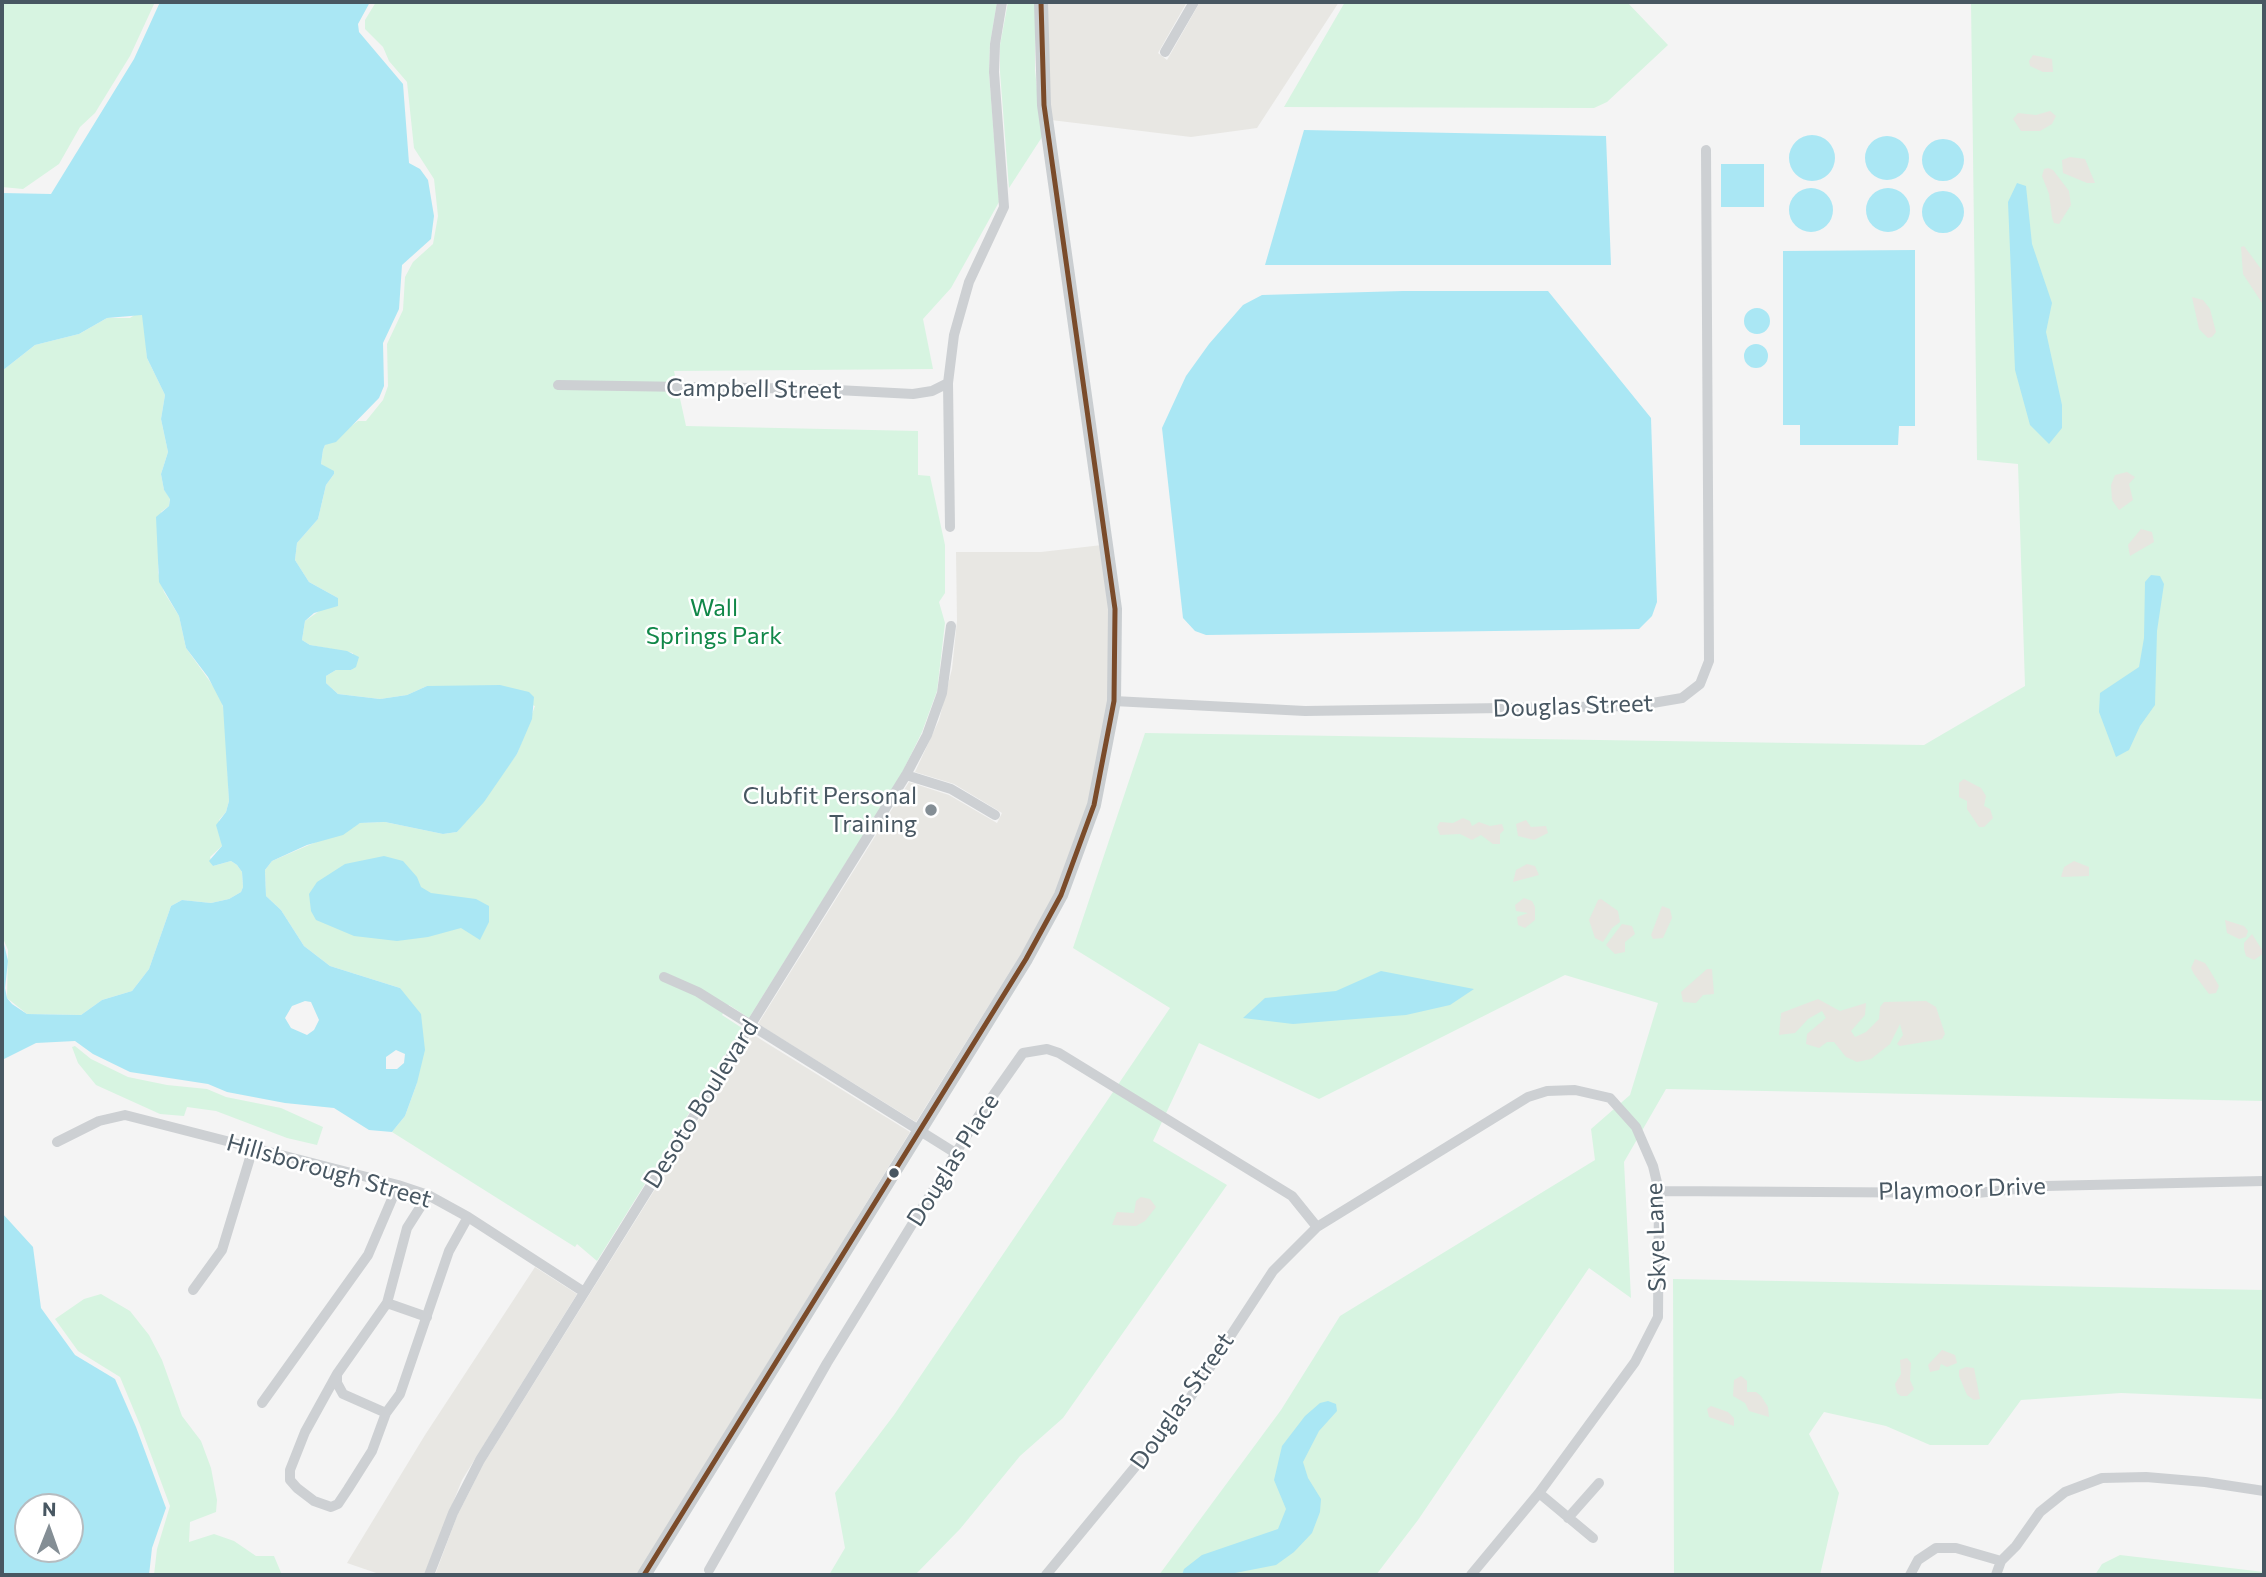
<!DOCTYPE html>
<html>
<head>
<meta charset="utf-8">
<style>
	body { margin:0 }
	#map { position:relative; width:2266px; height:1577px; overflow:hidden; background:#f4f4f4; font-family:Commissioner,sans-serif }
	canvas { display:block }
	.frame { position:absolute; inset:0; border:4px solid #485762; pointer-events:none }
	.north { position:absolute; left:14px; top:1493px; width:70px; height:70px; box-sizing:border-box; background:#fff; border:2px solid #b6bcc0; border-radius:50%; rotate:1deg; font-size:19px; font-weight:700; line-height:28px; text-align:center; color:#485762 }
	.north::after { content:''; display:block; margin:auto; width:24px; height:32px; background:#848e95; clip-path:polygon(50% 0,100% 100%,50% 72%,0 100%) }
</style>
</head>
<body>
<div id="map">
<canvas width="2266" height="1577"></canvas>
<div class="frame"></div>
<div class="north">N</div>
</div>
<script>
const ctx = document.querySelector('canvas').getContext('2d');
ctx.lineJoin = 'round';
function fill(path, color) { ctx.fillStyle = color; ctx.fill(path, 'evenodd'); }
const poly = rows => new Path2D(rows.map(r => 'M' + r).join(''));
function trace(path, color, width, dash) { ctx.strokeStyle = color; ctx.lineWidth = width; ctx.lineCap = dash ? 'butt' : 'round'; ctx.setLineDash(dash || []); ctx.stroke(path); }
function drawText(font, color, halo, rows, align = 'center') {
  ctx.font = font + ' Commissioner,sans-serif'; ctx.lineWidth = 5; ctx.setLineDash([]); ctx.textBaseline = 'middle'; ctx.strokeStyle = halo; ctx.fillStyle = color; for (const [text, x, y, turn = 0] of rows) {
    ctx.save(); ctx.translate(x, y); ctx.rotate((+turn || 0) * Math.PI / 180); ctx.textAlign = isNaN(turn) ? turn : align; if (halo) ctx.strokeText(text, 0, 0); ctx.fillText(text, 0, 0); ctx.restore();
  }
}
const commercial = poly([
	[1046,2,1187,2,1158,53,1167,60,1200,2,1339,2,1257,128,1191,137,1051,120],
	[1102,545,1110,610,1109,700,1089,803,1056,893,1041,922,916,1122,758,1024,909,782,949,795,997,823,1002,813,954,784,915,772,939,720,952,669,957,621,956,552,1041,552],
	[752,1034,910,1132,637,1575,435,1575,457,1516,484,1463],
	[535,1267,577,1294,462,1480,424,1575,382,1575,347,1563,425,1435]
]);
const green = poly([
	[2,2,155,2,130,56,95,113,80,127,59,164,23,189,2,187],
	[376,2,997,2,990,44,989,72,999,202,951,288,923,319,933,369,674,371,686,426,918,431,918,475,930,476,945,545,945,593,939,602,945,623,937,691,922,732,902,773,749,1018,729,1005,722,1015,742,1028,597,1261,577,1244,575,1247,392,1132,405,1116,417,1083,400,988,330,966,304,946,281,910,266,896,265,870,272,861,360,823,385,822,443,834,457,832,517,754,535,706,464,686,427,686,407,695,380,699,338,694,326,683,326,676,336,670,352,670,353,653,310,645,302,640,305,621,338,598,309,582,295,560,297,543,318,519,326,485,334,474,321,464,323,450,325,445,358,421,366,421,383,400,388,386,387,344,403,310,405,277,413,262,433,244,438,216,434,179,414,148,407,82,389,61,383,47,365,29,365,20],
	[1008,2,1035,2,1035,70,1042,137,1009,188,1000,72,1000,45],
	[1345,2,1627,2,1668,45,1607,102,1594,108,1284,107],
	[1971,2,2264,2,2264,1101,1666,1089,1624,1162,1631,1298,1589,1268,1418,1520,1376,1575,1159,1575,1281,1410,1340,1316,1595,1160,1591,1129,1630,1095,1658,1003,1565,975,1319,1099,1199,1043,1153,1141,1227,1185,1063,1418,1020,1456,960,1529,915,1575,829,1575,845,1548,835,1493,894,1415,1170,1008,1073,948,1145,733,1924,745,2025,686,2018,464,1977,460],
	[136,314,142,314,144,318,147,358,165,395,161,419,168,452,161,474,164,490,170,498,169,506,161,512,158,572,164,592,179,616,186,648,221,697,225,717,229,801,226,812,219,820,222,846,210,857,213,866,231,861,237,865,242,872,243,887,241,892,229,899,211,903,182,900,171,906,149,969,132,991,102,1000,81,1015,27,1014,7,998,8,950,2,936,2,371,35,345,79,334,107,318,130,318],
	[75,1046,91,1059,128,1077,167,1085,207,1089,226,1097,281,1108,323,1127,317,1145,287,1138,216,1111,187,1107,184,1116,160,1114,96,1085,78,1063,72,1047],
	[1673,1279,2264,1290,2264,1399,2121,1393,2021,1400,1988,1445,1930,1445,1886,1426,1824,1412,1809,1434,1839,1493,1820,1575,1674,1575],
	[101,1294,130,1311,149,1335,162,1360,182,1416,201,1441,211,1468,217,1500,216,1512,190,1522,189,1542,214,1534,234,1541,256,1556,274,1556,282,1575,154,1575,157,1549,170,1506,140,1425,120,1377,78,1351,55,1319,84,1299],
	[2120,1555,2264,1572,2264,1575,2095,1575,2102,1564]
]);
const sand = poly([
	[2033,55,2052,59,2053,72,2043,72,2030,66,2029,61],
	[2050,111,2056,116,2052,124,2040,131,2021,131,2013,119,2018,113,2036,115],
	[2070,157,2085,159,2095,183,2087,183,2063,173,2062,160],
	[2048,168,2053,170,2069,191,2071,205,2059,224,2054,223,2052,217,2049,194,2042,176,2044,169],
	[2244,246,2264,273,2264,306,2243,274,2241,247],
	[2192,297,2203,300,2210,309,2216,332,2212,337,2208,338,2199,329],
	[2127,472,2135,477,2129,484,2133,500,2119,510,2112,500,2111,485,2115,475],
	[2141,529,2152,532,2154,542,2130,556,2128,545],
	[1964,779,1981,788,1986,796,1984,806,1990,809,1993,818,1984,827,1979,827,1967,809,1967,801,1959,797,1959,783],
	[1463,818,1470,821,1472,826,1479,822,1490,826,1502,824,1504,830,1500,834,1500,844,1493,844,1481,835,1472,840,1460,834,1440,835,1437,827,1440,822,1453,823],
	[1526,820,1531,827,1546,826,1548,833,1534,840,1518,836,1516,824],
	[2074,861,2089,867,2089,876,2061,877,2064,867],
	[1527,864,1535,866,1539,875,1513,882,1516,870],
	[1524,898,1532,901,1535,907,1535,920,1525,928,1518,925,1517,917,1528,913,1516,911,1515,905],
	[1601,899,1618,911,1620,922,1612,928,1603,942,1595,938,1589,920,1598,900],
	[1662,906,1670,909,1672,918,1663,938,1653,939,1651,935],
	[2225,920,2244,926,2248,931,2246,937,2239,939,2227,933],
	[1622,924,1632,926,1635,934,1625,942,1625,952,1615,954,1606,945],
	[2252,934,2264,953,2254,960,2246,956,2244,949,2244,943],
	[2195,959,2205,963,2209,969,2219,986,2216,993,2209,994,2194,974,2191,968],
	[1707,969,1712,969,1714,994,1703,995,1696,1003,1683,1002,1681,992],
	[1818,999,1840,1011,1866,1003,1865,1015,1851,1031,1855,1037,1866,1032,1879,1019,1880,1007,1884,1002,1926,1001,1936,1007,1945,1034,1942,1039,1900,1046,1897,1044,1903,1035,1900,1024,1890,1044,1871,1059,1857,1062,1846,1057,1834,1042,1827,1042,1819,1048,1806,1044,1807,1034,1826,1018,1822,1011,1808,1019,1795,1033,1779,1035,1781,1013],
	[1141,1197,1150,1199,1156,1207,1145,1221,1136,1226,1112,1225,1117,1212,1134,1213,1136,1201],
	[1942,1350,1955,1355,1957,1363,1947,1367,1941,1364,1939,1370,1930,1372,1928,1365],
	[1907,1358,1911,1363,1910,1380,1914,1389,1907,1396,1901,1396,1897,1393,1895,1384,1901,1374,1900,1360],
	[1966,1367,1974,1368,1980,1399,1974,1400,1967,1395,1959,1376,1959,1370],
	[1741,1376,1747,1381,1747,1392,1756,1392,1761,1396,1768,1407,1769,1417,1749,1411,1745,1403,1733,1396,1734,1380],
	[1711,1406,1728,1412,1734,1418,1734,1426,1709,1417,1707,1409]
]);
const water = poly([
	[160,2,370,2,358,24,359,32,403,84,409,163,420,169,428,180,434,216,431,239,402,265,399,309,383,343,384,386,379,398,336,442,325,445,323,450,321,464,334,471,334,474,326,485,318,519,297,543,295,560,309,582,338,598,338,606,314,613,305,621,302,640,310,645,347,651,359,657,356,667,351,670,336,670,326,676,326,683,338,694,380,699,407,695,427,686,500,685,529,692,534,697,532,719,517,754,484,802,457,832,443,834,385,822,360,823,343,835,307,845,272,861,265,870,266,896,281,910,304,946,330,966,400,988,421,1014,425,1050,417,1083,405,1116,392,1132,369,1130,334,1108,285,1103,227,1092,208,1084,130,1072,93,1054,75,1041,36,1043,2,1060,2,936,8,961,5,988,7,998,12,1004,27,1014,81,1015,102,1000,132,991,149,969,171,906,182,900,211,903,229,899,241,892,243,887,242,872,237,865,231,861,213,866,209,861,222,846,216,825,226,812,229,801,223,706,208,677,186,648,179,616,159,582,156,517,169,506,170,499,164,490,161,474,168,452,161,419,165,395,147,358,142,315,107,318,79,334,35,345,2,371,2,193,51,194,134,59],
	[305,1001,311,1002,319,1020,314,1030,307,1035,291,1028,285,1018,292,1006],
	[396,1050,405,1054,404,1063,397,1069,386,1069,386,1057],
	[1304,130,1606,136,1611,265,1265,265],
	'1789 158a23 23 0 1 1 46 0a23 23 0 1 1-46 0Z',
	'1865 158a22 22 0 1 1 44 0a22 22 0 1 1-44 0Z',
	'1922 160a21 21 0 1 1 42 0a21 21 0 1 1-42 0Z',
	[1721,164,1764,164,1764,207,1721,207],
	[2017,183,2026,186,2032,244,2052,303,2046,332,2062,405,2062,428,2049,444,2030,425,2015,370,2008,202],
	'1789 210a22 22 0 1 1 44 0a22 22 0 1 1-44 0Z',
	'1866 210a22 22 0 1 1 44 0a22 22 0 1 1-44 0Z',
	'1922 212a21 21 0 1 1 42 0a21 21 0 1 1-42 0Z',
	[1915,250,1915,426,1899,426,1898,445,1800,445,1800,425,1783,425,1783,251],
	[1403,291,1548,291,1651,418,1657,602,1652,616,1639,629,1206,635,1195,631,1183,618,1162,428,1186,376,1209,344,1243,305,1262,295],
	'1744 321a13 13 0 1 1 26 0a13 13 0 1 1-26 0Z',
	'1744 356a12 12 0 1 1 24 0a12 12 0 1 1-24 0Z',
	[2151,575,2160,576,2164,584,2157,631,2155,705,2140,726,2129,750,2116,757,2099,712,2100,693,2139,667,2144,638,2145,582],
	[384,856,403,861,417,877,421,887,431,893,476,899,489,906,489,922,480,940,461,928,428,937,397,941,354,936,316,920,311,911,309,894,317,882,345,864],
	[1381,971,1474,989,1450,1005,1406,1015,1293,1024,1243,1018,1265,998,1336,991],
	[2,1213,33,1247,41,1308,75,1355,115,1379,136,1427,166,1508,152,1548,149,1575,2,1575],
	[28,1507,70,1507,70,1549,28,1549],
	[1328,1401,1336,1404,1337,1411,1319,1431,1303,1462,1308,1478,1321,1499,1320,1512,1312,1533,1294,1552,1276,1565,1235,1573,1182,1575,1184,1569,1202,1555,1278,1529,1286,1509,1274,1480,1282,1446,1305,1416,1320,1403]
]);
const minor = poly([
	[1165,52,1194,2],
	[558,385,818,389,913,394,932,391,948,383],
	[950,527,948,383,954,335,969,282,1004,207,994,72,995,44,1002,2],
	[1114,701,1305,711,1635,706,1682,698,1700,684,1709,661,1706,150],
	[906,775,951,789,995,815],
	[664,977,698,992,957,1154],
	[57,1142,99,1121,125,1115,398,1185,428,1195,468,1217,584,1292],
	[1659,1191,1977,1193,2046,1186,2264,1181],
	[193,1290,222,1250,253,1148],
	[387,1303,427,1317],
	[337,1374,305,1432,290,1470,290,1480,297,1488,314,1501,331,1507,338,1504,348,1489,372,1451,386,1413,400,1394,449,1251,468,1217],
	[262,1403,368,1255,398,1185],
	[386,1413,343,1394,337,1383,337,1374,387,1303,407,1228,428,1195],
	[1539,1493,1593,1538],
	[1568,1518,1599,1483],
	[709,1570,827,1363,978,1117,1023,1053,1047,1049,1059,1053,1292,1196,1317,1227],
	[429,1575,453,1513,480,1460,906,775,927,735,942,693,951,626],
	[1046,1575,1182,1410,1273,1271,1317,1227,1528,1097,1547,1091,1575,1090,1610,1098,1636,1127,1653,1166,1659,1191,1658,1317,1635,1362,1539,1493,1471,1575],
	[1910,1575,1918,1560,1936,1548,1956,1548,2001,1561],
	[1996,1575,2001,1561,2016,1546,2040,1512,2065,1492,2102,1478,2146,1477,2205,1482,2264,1491]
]);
const major = poly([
	[644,1575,1026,959,1061,895,1094,805,1114,701,1115,609,1044,105,1041,2]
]);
const bus1 = poly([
	[644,1575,1026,959,1061,895,1094,805,1114,701,1115,609,1044,105,1041,2]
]);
const markers = [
	[931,810,7,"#848e95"],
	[894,1173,6,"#485762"]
];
const streetNames = [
	["Campbell Street",754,389,1],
	["Douglas Street",1573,706,-2],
	["Desoto Boulevard",701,1104,-58],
	["Douglas Place",953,1160,-58],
	["Hillsborough Street",329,1171,16],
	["Playmoor Drive",1962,1189,-2],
	["Skye Lane",1656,1237,-92],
	["Douglas Street",1182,1401,-55]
];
const parkNames = [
	["Wall",714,608],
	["Springs Park",714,636]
];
const poiNames = [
	["Clubfit Personal",917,796],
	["Training",917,824]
];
fill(commercial, '#e8e7e3');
fill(green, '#d7f4e1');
fill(sand, '#e7e6e0');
fill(water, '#aae7f4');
trace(minor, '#cdd0d3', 10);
trace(major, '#caced1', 14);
trace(bus1, '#7a4b2a', 5);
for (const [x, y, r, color] of markers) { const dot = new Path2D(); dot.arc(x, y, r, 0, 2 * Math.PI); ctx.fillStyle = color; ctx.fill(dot); trace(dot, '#fff', 2.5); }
drawText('24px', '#485762', '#fff', streetNames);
drawText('24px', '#108748', '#fff', parkNames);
drawText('24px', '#485762', '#fff', poiNames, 'right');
</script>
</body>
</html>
